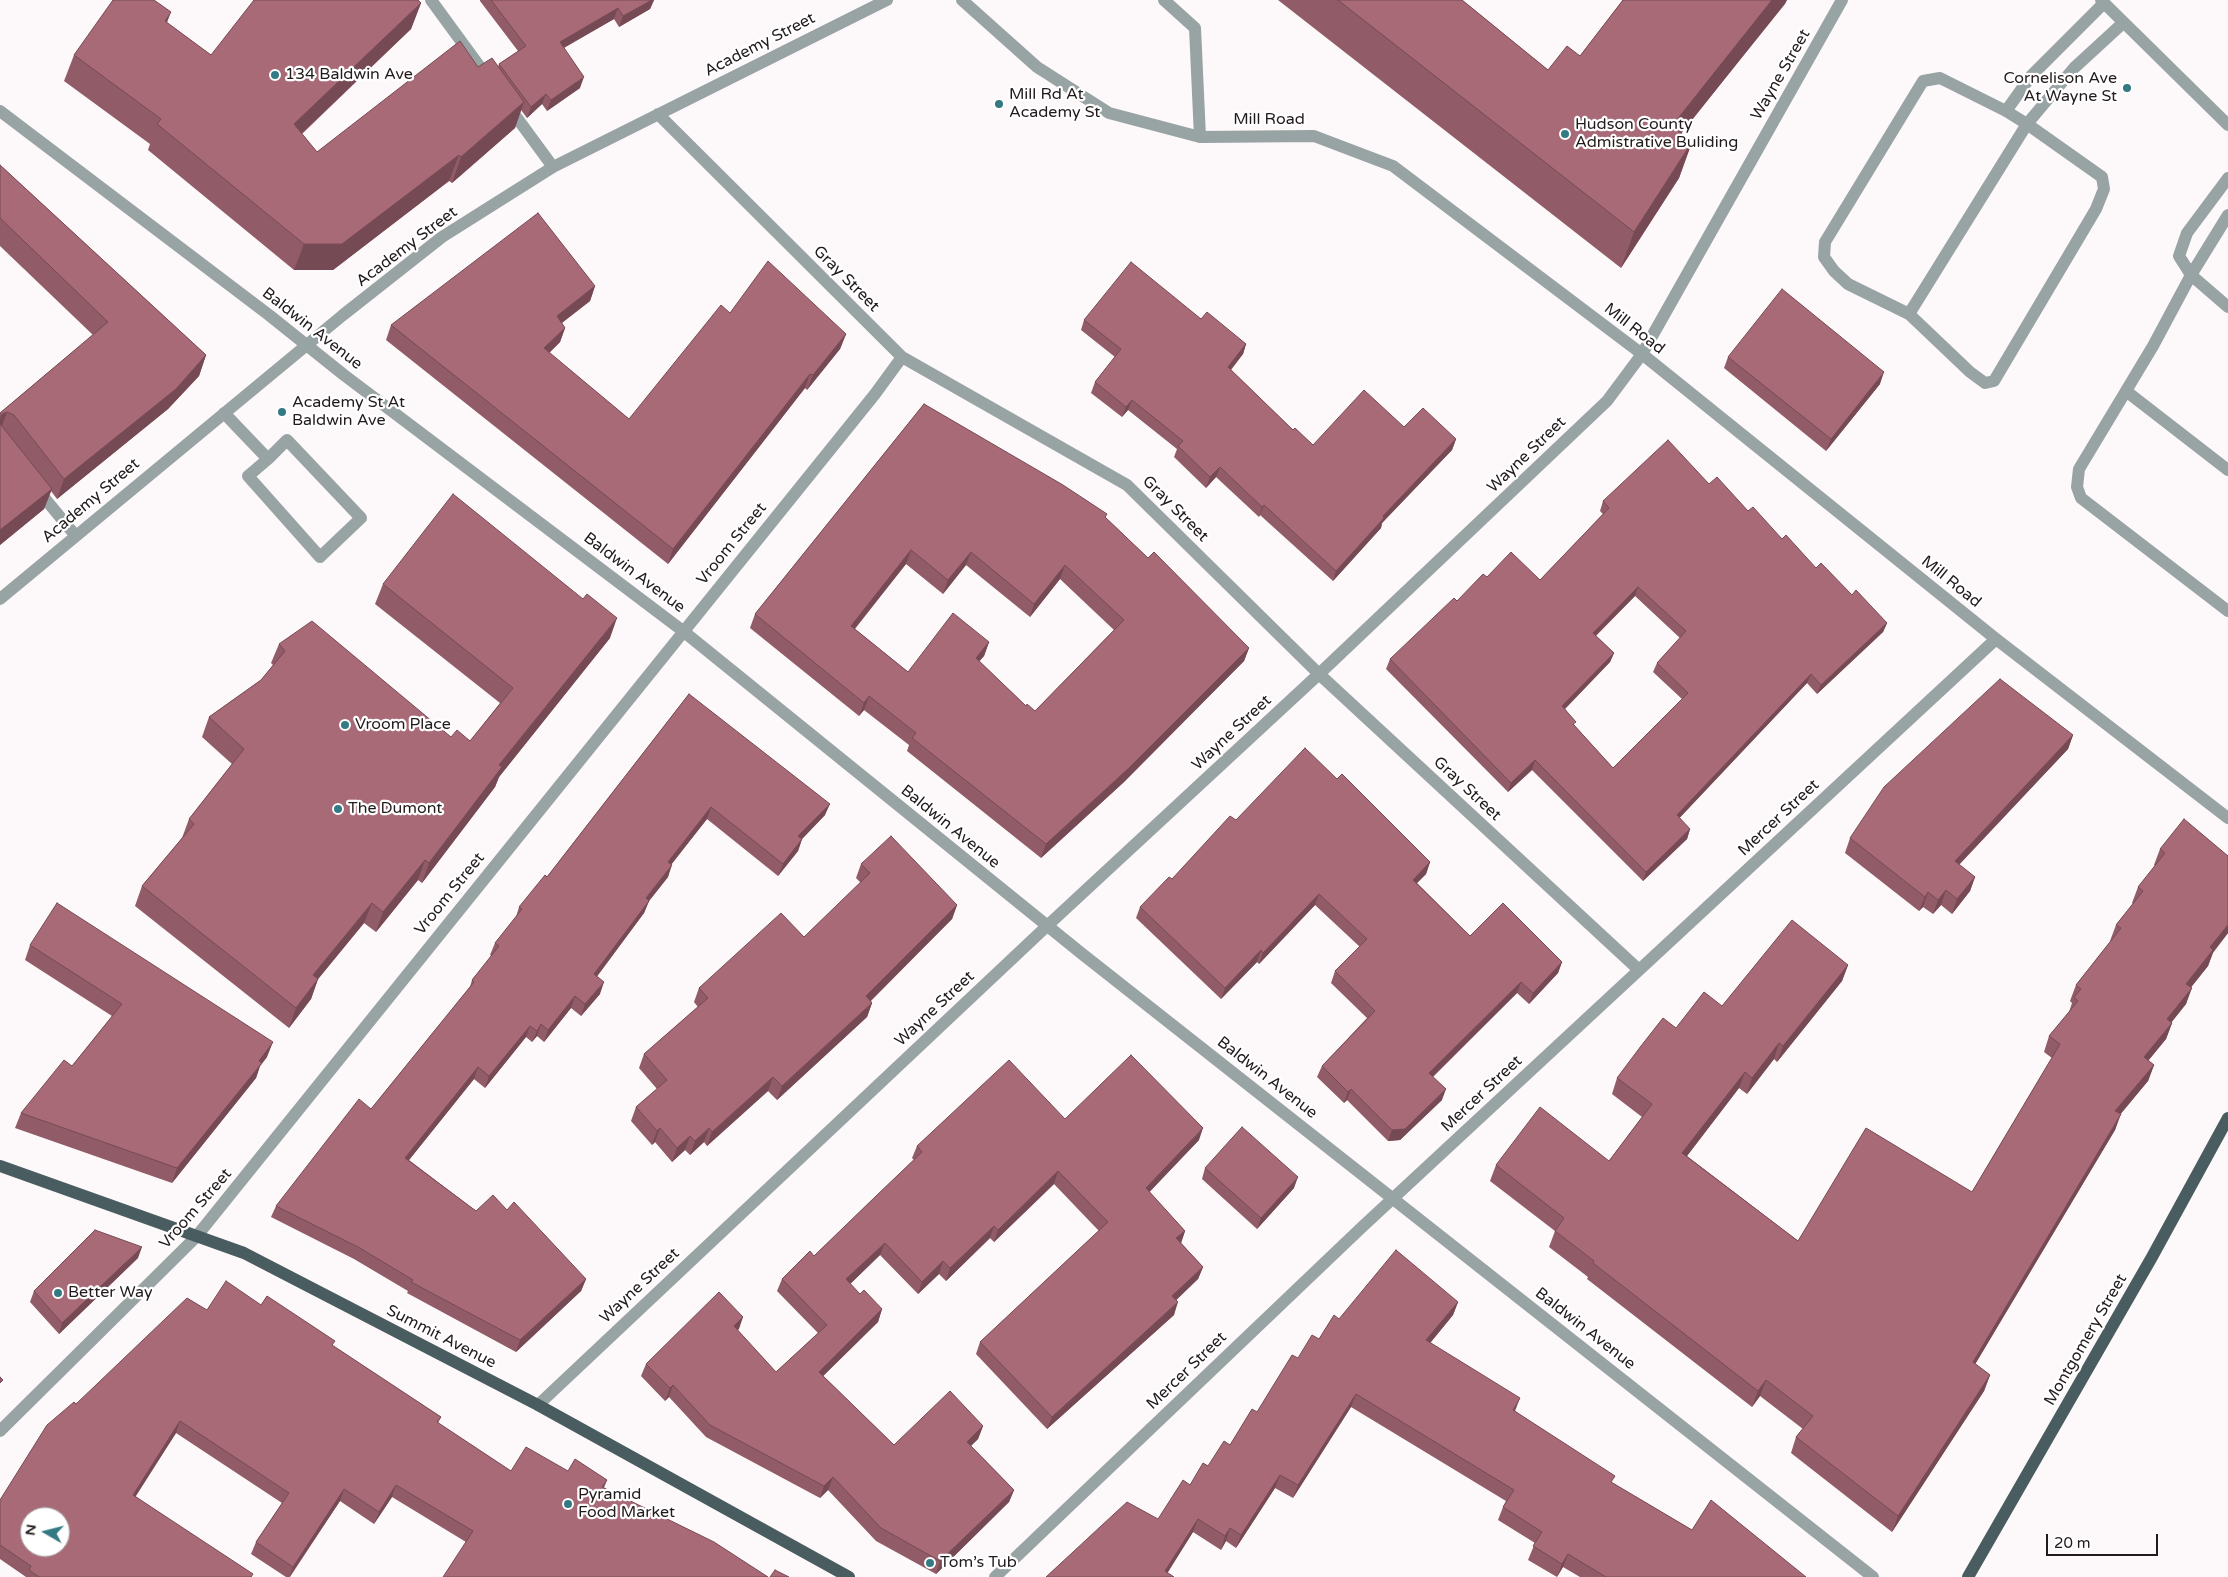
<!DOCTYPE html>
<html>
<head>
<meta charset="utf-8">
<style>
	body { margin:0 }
	#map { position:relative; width:2228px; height:1577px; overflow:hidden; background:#fdf8f9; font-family:"Varela Round",sans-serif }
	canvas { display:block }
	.north { position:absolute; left:20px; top:1507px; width:50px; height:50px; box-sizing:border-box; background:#fff; border:1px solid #a7a3a4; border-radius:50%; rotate:278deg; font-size:14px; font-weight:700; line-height:20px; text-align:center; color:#221a1b }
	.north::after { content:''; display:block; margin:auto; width:18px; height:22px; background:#337a84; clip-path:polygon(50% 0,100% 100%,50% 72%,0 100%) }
	.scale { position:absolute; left:2046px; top:1534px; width:112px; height:22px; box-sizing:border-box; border:2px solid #221a1b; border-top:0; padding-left:6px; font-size:15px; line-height:18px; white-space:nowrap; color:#221a1b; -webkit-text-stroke:4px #fff; paint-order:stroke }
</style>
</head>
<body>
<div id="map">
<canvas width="2228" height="1577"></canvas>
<div class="north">N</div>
<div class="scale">20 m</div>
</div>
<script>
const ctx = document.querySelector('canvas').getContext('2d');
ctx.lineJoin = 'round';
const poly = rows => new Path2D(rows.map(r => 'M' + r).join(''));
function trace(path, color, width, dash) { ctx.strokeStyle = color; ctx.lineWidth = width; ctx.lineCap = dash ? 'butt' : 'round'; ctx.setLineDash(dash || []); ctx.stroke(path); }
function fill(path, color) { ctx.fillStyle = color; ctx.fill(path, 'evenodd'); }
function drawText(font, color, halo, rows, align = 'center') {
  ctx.font = font + ' "Varela Round",sans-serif'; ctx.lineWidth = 4.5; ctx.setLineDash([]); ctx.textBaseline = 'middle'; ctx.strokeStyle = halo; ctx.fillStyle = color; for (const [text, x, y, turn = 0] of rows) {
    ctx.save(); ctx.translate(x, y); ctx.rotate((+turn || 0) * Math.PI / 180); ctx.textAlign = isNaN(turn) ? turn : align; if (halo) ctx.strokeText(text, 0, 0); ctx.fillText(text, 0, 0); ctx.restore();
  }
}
const minor = poly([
	[431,0,488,78],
	[962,0,1037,67,1109,113,1200,137,1314,136,1393,166,1642,354,1996,639,2228,818],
	[1164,0,1195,28,1200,137],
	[2101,0,2228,125],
	[509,107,553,167],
	[0,111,269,315,344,375,683,631,1081,953,1873,1577],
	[2006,111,2031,76,2104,3],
	[658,114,902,357,1127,485,1319,674,1639,970],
	[2228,178,2187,233,2179,256,2191,275,2228,215],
	[2228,307,2191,275,2153,346,2079,469,2077,487,2081,498,2228,611],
	[1909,314,1970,372,1985,383,1994,381,2096,209,2104,189,2102,177,2027,124,2006,111,1940,78,1923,81,1825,242,1824,257,1834,271,1848,284,1909,314,2027,124,2074,68,2123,23],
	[2126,391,2228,470],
	[224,413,268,459,248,476,320,557,361,518,287,440,268,459],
	[37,489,75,535],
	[0,599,343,315,442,237,553,167,887,0],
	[538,1405,1047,926,1319,674,1607,401,1642,354,1842,0],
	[0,1431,196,1237,875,394,902,357],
	[995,1577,1361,1228,1996,639]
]);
const major = poly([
	[0,1166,244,1253,538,1405,849,1577],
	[1968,1577,2152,1257,2228,1118]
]);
const wall = poly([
	[480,0,654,0,650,9,619,27,614,19,564,48,580,88,547,111,542,104,527,118,521,110,515,128,452,183,449,181,333,270,294,270,148,150,150,144,64,81,74,55,167,23,211,55,421,3,411,29,302,134,317,152,478,67,498,67,499,64,518,51,480,1],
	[1278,0,1462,0,1548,70,1580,56,1623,0,1787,0,1681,134,1692,142,1679,178,1621,268],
	[0,165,206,355,199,376,168,409,57,499,51,491,44,509,0,545,0,413,93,335,0,246],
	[595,286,590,301,562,323,565,328,560,342,549,353,629,419,730,313,846,334,840,349,807,390,805,388,668,564,386,340,391,325],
	[1201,319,1246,344,1243,354,1231,370,1293,430,1313,445,1404,427,1456,439,1452,450,1382,523,1381,528,1333,581,1260,515,1259,517,1216,477,1206,488,1174,457,1177,449,1128,410,1122,417,1091,393,1095,382,1115,357,1081,330,1084,320],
	[1728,357,1880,384,1826,451,1724,368],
	[924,404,1105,517,1148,558,1249,648,1244,661,1124,782,1041,858,907,751,909,745,864,710,859,716,750,628,755,614],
	[906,564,943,594,966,565,1030,617,1060,579,1114,630,1035,711,1026,706,979,661,984,656,989,642,908,672,855,629],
	[1709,484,1748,511,1816,568,1887,623,1883,632,1817,694,1807,683,1679,818,1690,829,1687,839,1643,881,1532,770,1508,792,1386,669,1390,659,1457,601,1487,577,1540,580,1603,514,1600,511,1603,501],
	[1635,596,1680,638,1657,663,1653,672,1682,699,1613,768,1575,726,1565,709,1610,662,1614,653,1596,636],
	[383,584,610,638,499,777,495,787,422,883,418,880,376,932,364,923,318,979,311,999,289,1028,135,906,142,886,182,838,189,819,232,764,202,737,209,717,261,680,273,665,271,663,279,644,451,737,470,741,500,703,375,604],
	[689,694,825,815,802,839,798,851,778,876,707,819,671,864,668,877,649,901,644,913,597,976,600,994,581,1016,571,1008,544,1042,537,1036,532,1042,526,1037,485,1088,474,1079,409,1160,476,1211,507,1210,586,1279,581,1291,516,1352,407,1293,408,1291,354,1259,271,1217,276,1206,371,1109,470,987,472,980,492,956,490,955,495,943,516,917,519,907,547,877],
	[2073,735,2068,749,1959,865,1975,877,1970,891,1952,914,1941,905,1933,914,1923,907,1919,911,1845,853,1850,838],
	[1337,779,1430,862,1426,874,1417,883,1470,936,1562,962,1558,973,1529,1004,1517,993,1433,1077,1442,1100,1400,1140,1388,1141,1347,1100,1344,1103,1317,1077,1322,1066,1367,1018,1331,983,1335,971,1360,947,1315,905,1259,964,1257,962,1221,999,1136,918,1140,907,1172,879,1236,820],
	[2160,849,2228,856,2228,933,2213,953,2208,966,2191,987,2186,1004,2171,1023,2172,1023,2166,1039,2148,1061,2154,1065,2148,1081,2120,1114,2115,1130,1975,1364,1990,1375,1984,1391,1892,1532,1791,1453,1796,1437,1803,1429,1760,1396,1752,1407,1587,1279,1588,1277,1549,1247,1555,1231,1490,1181,1496,1165,1609,1161,1642,1117,1612,1094,1617,1078,1676,1028,1722,1006,1848,965,1842,981,1777,1062,1774,1059,1747,1094,1739,1088,1687,1156,1798,1241,1972,1192,2052,1058,2044,1052,2049,1036,2069,1012,2072,1003,2070,1001,2076,985,2111,941,2110,941,2116,925,2133,904,2132,903,2138,887,2155,866,2154,865],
	[861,864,957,905,952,919,871,1001,872,1003,867,1017,777,1100,768,1091,707,1146,704,1142,690,1155,685,1150,672,1162,655,1142,652,1145,631,1121,636,1107,657,1089,639,1068,644,1054,698,1007,694,1002,699,988,804,937,861,883,856,878],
	[30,945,267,1057,260,1066,256,1078,172,1183,15,1128,21,1113,72,1066,112,1016,25,960],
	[1065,1119,1199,1140,1149,1192,1185,1231,1181,1243,1203,1267,1198,1279,1176,1300,1174,1315,1047,1429,976,1354,980,1342,1099,1231,1054,1184,994,1242,990,1238,946,1281,939,1274,918,1294,880,1255,850,1284,860,1294,882,1309,878,1322,823,1376,894,1445,983,1426,978,1439,971,1446,1014,1490,1009,1502,936,1574,876,1541,828,1490,820,1498,706,1437,669,1397,665,1401,641,1376,646,1364,739,1329,737,1330,776,1372,818,1333,777,1291,782,1279,814,1256,914,1160,912,1158,917,1146],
	[1205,1168,1294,1188,1257,1229,1202,1179],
	[138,1258,59,1334,30,1302,34,1291],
	[1458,1302,1453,1315,1430,1343,1515,1411,1612,1483,1692,1530,1806,1577,1580,1577,1563,1567,1557,1577,1528,1560,1535,1543,1498,1520,1503,1507,1506,1501,1351,1407,1293,1498,1275,1488,1236,1548,1226,1541,1221,1550,1193,1532,1167,1573,1046,1577,1158,1519,1230,1445,1257,1412,1298,1358,1319,1339,1339,1319],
	[261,1305,333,1346,441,1417,438,1423,511,1471,568,1471,607,1480,604,1488,466,1542,392,1497,374,1524,340,1501,290,1577,286,1577,251,1554,256,1542,282,1503,176,1433,135,1496,251,1577,26,1577,0,1559,0,1500,76,1404,207,1310]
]);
const shadedWall = poly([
	[652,0,654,0,650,9,619,27,623,16],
	[1772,0,1787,0,1785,4,1658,162,1672,126],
	[421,3,411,29,284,150,294,124],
	[618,8,614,19,556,52,560,42],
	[171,12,161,38,165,21],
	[584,77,580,88,547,111,551,100],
	[546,94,542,104,527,118,531,107],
	[524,102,515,128,452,183,461,157],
	[1692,142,1679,178,1621,268,1634,232],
	[459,155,449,181,333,270,294,270,304,244],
	[595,286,590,301,551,331,557,316],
	[565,328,560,342,539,363,544,348],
	[846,334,840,349,807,390,813,375],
	[1246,344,1243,354,1224,378,1228,367],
	[206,355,199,376,168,409,57,499,64,479],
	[1884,372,1880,384,1826,451,1831,439],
	[810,374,805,388,668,564,673,549],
	[1132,400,1128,410,1122,417,1126,407],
	[7,412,0,431,0,420,2,414],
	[1456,439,1452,450,1382,523,1381,528,1333,581,1336,571,1383,516],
	[1220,467,1216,477,1206,488,1210,477],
	[52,489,44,509,0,545,0,530],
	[1264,505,1260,515,1259,517,1262,507],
	[911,550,906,564,846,639,851,626],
	[971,552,966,565,943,594,948,580],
	[1065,565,1060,579,1030,617,1034,604],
	[1638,587,1635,596,1589,642,1593,633],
	[617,618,610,638,499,777,495,787,422,883,429,863,499,765],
	[1887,623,1883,632,1817,694,1821,685],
	[989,642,984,656,971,671,976,658],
	[1249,648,1244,661,1124,782,1041,858,1046,844],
	[1614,653,1610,662,1558,716,1562,706],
	[1811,674,1807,683,1673,825,1677,815],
	[869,696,864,710,859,716,864,703],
	[2073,735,2068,749,1949,875,1955,861],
	[1535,760,1532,770,1508,792,1511,783],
	[830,804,825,815,802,839,798,851,778,876,783,864,798,836],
	[711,807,707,819,664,874,668,862],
	[1690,829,1687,839,1643,881,1646,872],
	[425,860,418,880,376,932,383,912],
	[1430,862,1426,874,1409,891,1413,880],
	[672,865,668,877,649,901,644,913,590,986,594,974,646,898],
	[1975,877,1970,891,1952,914,1957,899],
	[1946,890,1941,905,1933,914,1938,900],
	[1928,892,1923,907,1919,911,1925,897],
	[1319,894,1315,905,1259,964,1263,953],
	[372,903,364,923,305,995,313,975],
	[957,905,952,919,861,1010,866,996],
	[2228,925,2228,933,2213,952,2208,966,2181,1000,2186,984,2210,947],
	[1261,950,1257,962,1221,999,1225,988],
	[1562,962,1558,973,1529,1004,1533,993],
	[1848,965,1842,981,1777,1062,1783,1046],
	[318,979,311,999,289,1028,296,1008],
	[604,982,600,994,581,1016,585,1004],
	[1521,982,1517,993,1425,1084,1429,1073],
	[2192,988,2186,1004,2161,1035,2167,1019],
	[575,996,571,1008,544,1042,548,1030],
	[872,1003,867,1017,777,1100,782,1086],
	[2172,1023,2166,1039,2138,1073,2144,1057],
	[541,1024,537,1036,532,1042,537,1031],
	[530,1026,526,1037,485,1088,489,1076],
	[273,1042,267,1057,260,1066,256,1078,172,1183,177,1168],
	[1779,1043,1774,1059,1747,1094,1752,1078],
	[2154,1065,2148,1081,2110,1127,2115,1111],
	[478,1067,474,1079,401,1170,405,1158],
	[1745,1072,1739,1088,1677,1169,1682,1153],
	[773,1077,768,1091,707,1146,712,1132],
	[1351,1089,1347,1100,1344,1103,1348,1092],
	[1446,1089,1442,1100,1400,1140,1388,1141,1392,1130],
	[2121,1114,2115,1130,1967,1378,1973,1362],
	[660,1128,655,1142,652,1145,657,1131],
	[709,1128,704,1142,690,1155,695,1141],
	[1203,1128,1199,1140,1141,1201,1146,1188],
	[690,1136,685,1150,672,1162,677,1148],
	[1058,1171,1054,1184,994,1242,998,1230],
	[1298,1177,1294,1188,1257,1229,1261,1218],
	[994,1226,990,1238,946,1281,950,1268],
	[1185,1231,1181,1243,1176,1238],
	[885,1243,880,1255,842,1292,846,1279],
	[142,1247,138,1258,59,1334,62,1323],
	[943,1261,939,1274,918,1294,922,1282],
	[1203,1267,1198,1279,1168,1308,1172,1296],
	[586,1279,581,1291,516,1352,520,1340],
	[1178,1302,1174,1315,1047,1429,1052,1417],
	[1458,1302,1453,1315,1422,1353,1426,1340],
	[882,1309,878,1322,815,1384,819,1372],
	[743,1317,739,1329,729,1338,734,1326],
	[1990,1375,1984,1391,1892,1532,1898,1516],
	[1766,1380,1760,1396,1752,1407,1758,1391],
	[673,1385,669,1397,665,1401,670,1388],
	[1356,1394,1351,1407,1293,1498,1298,1485],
	[1520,1398,1515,1411,1508,1423,1513,1410],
	[180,1421,176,1433,129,1507,133,1495],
	[983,1426,978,1439,962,1454,967,1442],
	[1280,1475,1275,1488,1236,1548,1241,1535],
	[833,1477,828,1490,820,1498,824,1486],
	[396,1485,392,1497,374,1524,379,1512],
	[344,1489,340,1501,289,1577,293,1567],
	[1014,1490,1009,1502,936,1574,940,1561],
	[1198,1519,1193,1532,1165,1577,1165,1571],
	[1230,1528,1226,1541,1221,1550,1225,1536],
	[1568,1554,1563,1567,1557,1577,1562,1564]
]);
const building = poly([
	[113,0,154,0,171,12,165,21,211,55,254,0,418,0,421,3,294,124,317,152,460,41,478,67,492,58,524,102,461,157,459,155,342,244,304,244,157,124,161,119,74,55,113,0],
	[491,0,652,0,623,16,618,8,560,42,584,77,551,100,546,94,531,107,499,64,526,46,491,0],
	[1338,0,1462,0,1548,70,1567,46,1580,56,1623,0,1772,0,1672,126,1692,142,1634,232,1338,0],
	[0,165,206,355,176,389,64,479,14,415,7,412,2,414,0,420,0,413,108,322,0,218,0,165],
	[538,213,595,286,557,316,565,328,544,348,629,419,721,305,730,313,768,261,846,334,813,375,810,374,673,549,391,325,538,213],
	[1131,262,1201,319,1207,312,1246,344,1228,367,1293,430,1295,428,1313,445,1364,390,1404,427,1423,408,1456,439,1383,516,1384,518,1336,571,1264,505,1262,507,1220,467,1210,477,1178,446,1183,441,1132,400,1126,407,1095,382,1121,349,1084,320,1131,262],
	[1782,289,1884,372,1831,439,1728,357,1782,289],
	[924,404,1063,485,1107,514,1105,517,1148,558,1154,552,1249,648,1129,768,1046,844,912,738,916,733,869,696,864,703,755,614,924,404],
	[911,550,948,580,971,552,1034,604,1065,565,1124,620,1035,711,1027,704,1026,706,976,658,989,642,953,613,908,672,851,626,911,550],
	[0,422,1,425,52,489,0,530,0,422],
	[1668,440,1709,484,1717,477,1748,511,1753,507,1782,539,1786,535,1816,568,1821,563,1852,595,1856,590,1887,623,1821,685,1811,674,1677,815,1690,829,1646,872,1535,760,1511,783,1390,659,1454,598,1457,601,1483,574,1487,577,1511,552,1540,580,1609,508,1603,501,1668,440],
	[1638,587,1686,631,1657,663,1688,693,1613,768,1573,724,1576,722,1562,706,1614,653,1593,633,1638,587],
	[453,494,583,599,587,594,617,618,499,765,502,767,429,863,425,860,383,912,372,903,313,975,318,979,296,1008,142,886,194,824,189,819,244,749,209,717,261,680,285,651,279,644,312,621,451,737,457,730,470,741,513,688,383,584,453,494],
	[2000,679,2073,735,1955,861,1975,877,1957,899,1946,890,1938,900,1928,892,1925,897,1850,838,1884,787,2000,679],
	[689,694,830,804,798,836,802,839,783,864,711,807,668,862,672,865,646,898,649,901,594,974,604,982,585,1004,575,996,548,1030,541,1024,537,1031,530,1026,489,1076,478,1067,405,1158,476,1211,493,1195,507,1210,514,1202,586,1279,520,1340,411,1282,413,1280,358,1247,276,1206,359,1099,371,1109,474,982,472,980,499,946,495,943,522,909,519,907,545,875,547,877,689,694],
	[1305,748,1337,779,1342,774,1430,862,1413,880,1470,936,1503,903,1562,962,1533,993,1521,982,1429,1073,1446,1089,1405,1129,1392,1130,1351,1089,1348,1092,1322,1066,1375,1011,1335,971,1367,939,1319,894,1263,953,1261,950,1225,988,1140,907,1169,877,1172,879,1230,816,1236,820,1305,748],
	[2184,819,2228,856,2228,925,2210,947,2213,950,2186,984,2192,988,2167,1019,2172,1023,2144,1057,2154,1065,2115,1111,2121,1114,1973,1362,1990,1375,1898,1516,1796,1437,1813,1416,1766,1380,1758,1391,1593,1263,1594,1261,1555,1231,1564,1218,1496,1165,1540,1107,1609,1161,1652,1104,1617,1078,1641,1046,1663,1018,1676,1028,1704,992,1722,1006,1792,920,1848,965,1783,1046,1779,1043,1752,1078,1745,1072,1682,1153,1798,1241,1866,1128,1972,1192,2060,1044,2049,1036,2078,1001,2074,997,2081,989,2076,985,2121,928,2116,925,2143,891,2138,887,2165,853,2160,849,2184,819],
	[891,836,957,905,866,996,872,1003,782,1086,773,1077,712,1132,709,1128,695,1141,690,1136,677,1148,660,1128,657,1131,636,1107,667,1080,644,1054,708,998,699,988,781,913,804,937,870,873,861,864,891,836],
	[57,903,273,1042,259,1061,262,1063,177,1168,21,1113,64,1060,72,1066,122,1004,30,945,57,903],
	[1131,1055,1203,1128,1146,1188,1185,1231,1176,1238,1203,1267,1172,1296,1178,1302,1052,1417,980,1342,1108,1222,1058,1171,998,1230,994,1226,950,1268,943,1261,922,1282,885,1243,846,1279,860,1294,864,1290,882,1309,819,1372,894,1445,950,1391,983,1426,967,1442,1014,1490,940,1561,881,1528,833,1477,824,1486,710,1425,673,1385,670,1388,646,1364,719,1292,743,1317,734,1326,776,1372,827,1325,782,1279,810,1251,814,1256,876,1196,922,1152,917,1146,1009,1060,1065,1119,1131,1055],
	[1242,1127,1298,1177,1261,1218,1205,1168,1242,1127],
	[95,1230,142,1247,62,1323,34,1291,95,1230],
	[1396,1250,1458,1302,1426,1340,1520,1398,1513,1410,1615,1476,1611,1482,1692,1530,1711,1500,1806,1577,1606,1577,1568,1554,1562,1564,1533,1546,1542,1532,1503,1507,1514,1490,1356,1394,1298,1485,1280,1475,1241,1535,1230,1528,1225,1536,1198,1519,1165,1571,1174,1577,1046,1577,1127,1502,1158,1519,1183,1480,1190,1485,1203,1463,1208,1466,1224,1441,1230,1445,1252,1409,1257,1412,1292,1355,1298,1358,1312,1335,1319,1339,1334,1315,1339,1319,1396,1250],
	[226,1281,261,1305,267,1296,335,1341,332,1345,441,1417,437,1422,511,1471,526,1447,568,1471,575,1459,607,1480,602,1487,714,1542,768,1577,443,1577,473,1531,396,1485,379,1512,344,1489,293,1567,256,1542,289,1493,180,1421,133,1495,253,1574,251,1577,39,1577,29,1570,31,1566,0,1545,0,1500,47,1425,74,1402,76,1404,187,1298,207,1310,226,1281],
	[30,1517,60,1517,60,1547,30,1547,30,1517],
	[0,1377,3,1380,0,1383,0,1377],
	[775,1570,789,1577,770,1577,775,1570]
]);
const markers = [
	[275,75,5,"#337a84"],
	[2127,88,5,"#337a84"],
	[999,104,5,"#337a84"],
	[1565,134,5,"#337a84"],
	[282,412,5,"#337a84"],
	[345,725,5,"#337a84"],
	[338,809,5,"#337a84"],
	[58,1293,5,"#337a84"],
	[568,1504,5,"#337a84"],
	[930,1563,5,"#337a84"]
];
const streetNames = [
	["Academy Street",760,45,-27],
	["Wayne Street",1781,75,-60],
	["Mill Road",1269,120],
	["Academy Street",407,247,-37],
	["Gray Street",846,279,45],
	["Baldwin Avenue",312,329,38],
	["Mill Road",1634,329,38],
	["Wayne Street",1527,455,-44],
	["Academy Street",91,501,-40],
	["Gray Street",1175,509,45],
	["Vroom Street",732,544,-51],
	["Baldwin Avenue",634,573,37],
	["Mill Road",1951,582,39],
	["Wayne Street",1232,733,-43],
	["Gray Street",1467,789,43],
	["Mercer Street",1779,818,-43],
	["Baldwin Avenue",950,827,39],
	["Vroom Street",450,894,-51],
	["Wayne Street",935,1009,-43],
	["Baldwin Avenue",1267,1078,38],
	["Mercer Street",1482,1094,-43],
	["Vroom Street",196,1209,-49],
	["Wayne Street",640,1286,-43],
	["Baldwin Avenue",1585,1329,38],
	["Summit Avenue",441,1337,27],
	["Montgomery Street",2086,1340,-60],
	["Mercer Street",1187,1371,-44]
];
const poiNames = [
	["134 Baldwin Ave",285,75],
	["Cornelison Ave",2117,79,"right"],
	["At Wayne St",2117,97,"right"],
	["Mill Rd At",1009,95],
	["Academy St",1009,113],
	["Hudson County",1575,125],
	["Admistrative Buliding",1575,143],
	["Academy St At",292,403],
	["Baldwin Ave",292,421],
	["Vroom Place",355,725],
	["The Dumont",348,809],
	["Better Way",68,1293],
	["Pyramid",578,1495],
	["Food Market",578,1513],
	["Tom’s Tub",940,1563]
];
trace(minor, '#98a3a4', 12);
trace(major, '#495c5f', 12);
fill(wall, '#915b67');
fill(shadedWall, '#764a54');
fill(building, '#a96a78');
trace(building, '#764a54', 1);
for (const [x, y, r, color] of markers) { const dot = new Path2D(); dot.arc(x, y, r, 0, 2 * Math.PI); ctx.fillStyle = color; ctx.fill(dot); trace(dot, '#fff', 2); }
drawText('16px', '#221a1b', '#fff', streetNames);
drawText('16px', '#221a1b', '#fff', poiNames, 'left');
</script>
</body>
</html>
